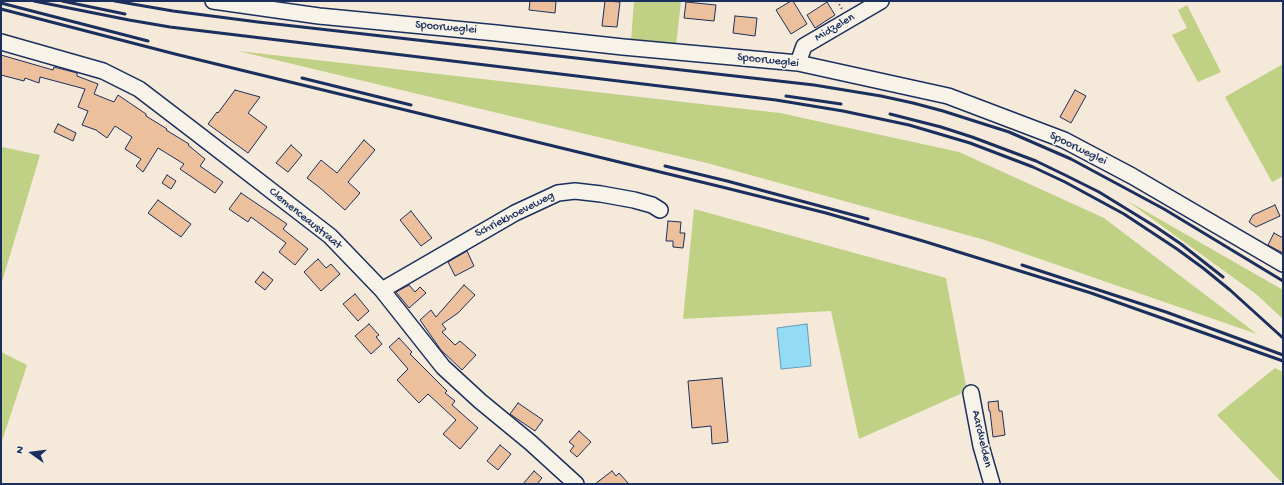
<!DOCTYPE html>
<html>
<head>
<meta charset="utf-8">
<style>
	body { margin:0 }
	#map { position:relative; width:1284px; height:485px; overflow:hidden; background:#f5e9d9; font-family:"Gochi Hand",sans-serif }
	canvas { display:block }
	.frame { position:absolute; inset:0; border:2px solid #1b2f5e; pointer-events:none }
	.north { position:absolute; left:12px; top:433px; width:40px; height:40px; -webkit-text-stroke:3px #f7f3e8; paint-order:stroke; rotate:284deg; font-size:11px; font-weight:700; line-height:16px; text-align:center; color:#1b2f5e }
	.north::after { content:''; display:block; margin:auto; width:14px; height:18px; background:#1b2f5e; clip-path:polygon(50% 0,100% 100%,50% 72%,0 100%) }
</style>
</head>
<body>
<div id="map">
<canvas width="1284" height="485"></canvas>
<div class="frame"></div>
<div class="north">N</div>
</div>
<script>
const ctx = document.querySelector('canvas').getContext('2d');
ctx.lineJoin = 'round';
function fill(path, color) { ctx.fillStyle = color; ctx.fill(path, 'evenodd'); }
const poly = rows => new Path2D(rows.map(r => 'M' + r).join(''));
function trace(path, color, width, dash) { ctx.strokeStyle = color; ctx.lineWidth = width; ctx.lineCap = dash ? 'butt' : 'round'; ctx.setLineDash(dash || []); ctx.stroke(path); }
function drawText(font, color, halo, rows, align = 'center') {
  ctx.font = font + ' "Gochi Hand",sans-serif'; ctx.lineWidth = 3; ctx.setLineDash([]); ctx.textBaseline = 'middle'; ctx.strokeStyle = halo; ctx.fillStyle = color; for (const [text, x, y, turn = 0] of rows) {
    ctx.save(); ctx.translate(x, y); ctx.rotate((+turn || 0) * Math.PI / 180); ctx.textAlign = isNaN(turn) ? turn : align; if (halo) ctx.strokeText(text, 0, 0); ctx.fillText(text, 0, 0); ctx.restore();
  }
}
const green = poly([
	[634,1,681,1,676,46,631,41],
	[1187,5,1221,72,1198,82,1172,35,1187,28,1178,10],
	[238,51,780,113,959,152,1104,218,1257,334,985,240,707,163],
	[1283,64,1283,176,1272,182,1225,97],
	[2,147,40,155,1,285,1,150],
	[1126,200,1283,290,1283,319,1256,294],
	[694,209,946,278,967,391,859,439,831,311,683,319],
	[1,352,27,365,1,444],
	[1275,368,1283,372,1283,484,1217,415]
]);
const water = poly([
	[807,324,811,366,781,369,777,328,807,324]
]);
const building = poly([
	[530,1,556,1,555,13,529,10,530,1],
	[605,1,620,2,617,27,602,26,605,1],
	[791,1,793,1,807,24,791,34,776,10,791,1],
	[686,2,716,5,714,21,684,18,686,2],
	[827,2,835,15,815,28,807,15,827,2],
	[735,16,757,18,755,36,733,33,735,16],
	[1,55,53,70,54,67,77,73,77,76,98,84,94,94,114,102,118,95,146,114,146,116,167,129,166,130,189,144,188,145,205,159,200,166,223,182,215,193,180,169,184,164,158,148,143,172,136,166,141,159,125,149,132,137,115,126,107,138,96,130,82,125,88,111,78,107,85,89,40,77,39,83,25,78,24,81,1,75,1,55],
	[235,90,260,97,248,113,267,127,248,153,208,124,217,112,218,113,235,90],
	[1075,90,1086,96,1071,123,1060,117,1075,90],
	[58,124,76,133,73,141,54,132,58,124],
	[364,140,375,150,348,182,360,193,345,210,319,187,307,178,321,160,337,173,364,140],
	[291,145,302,155,288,172,276,163,291,145],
	[167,175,176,181,171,189,162,183,167,175],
	[241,193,287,224,283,229,308,249,295,265,279,252,286,243,251,217,248,222,229,209,241,193],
	[158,200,191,224,181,237,148,213,158,200],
	[1275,205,1280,216,1256,227,1249,222,1253,215,1275,205],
	[411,211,432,238,421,246,400,220,411,211],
	[668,221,681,222,680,233,685,233,683,248,673,247,673,241,666,241,668,221],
	[1274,233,1283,238,1283,253,1268,245,1274,233],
	[467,251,474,266,455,276,448,262,467,251],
	[318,259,326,268,331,264,340,274,321,291,304,272,318,259],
	[263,272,273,280,265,290,255,282,263,272],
	[409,285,415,292,420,287,426,293,409,308,396,292,409,285],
	[464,285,475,295,458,313,442,324,446,329,442,332,455,345,460,341,476,355,462,370,441,350,420,320,431,310,436,317,464,285],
	[355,294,369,311,358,321,343,304,355,294],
	[369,324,379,335,376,337,382,344,371,354,355,336,369,324],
	[399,338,412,352,410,354,447,391,445,393,455,401,452,405,478,428,460,449,443,434,456,420,428,394,419,403,397,380,408,369,389,347,399,338],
	[722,378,728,442,712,444,711,426,692,428,688,381,722,378],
	[998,401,999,411,1002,411,1005,435,993,437,990,411,989,411,988,402,998,401],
	[518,403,543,420,535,431,510,414,518,403],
	[579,431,591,442,577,457,570,451,574,446,569,442,579,431],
	[500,445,511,454,498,470,487,461,500,445],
	[534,471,542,478,537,484,523,484,534,471],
	[612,471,616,476,619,473,629,484,595,484,612,471]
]);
const path = poly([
	[837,1,842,9]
]);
const minor = poly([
	[213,1,319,16,496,33,623,47,798,63,948,96,1064,140,1132,176,1283,264],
	[1,42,103,71,139,89,194,131,330,236,382,290,443,367,480,401,531,443,576,484],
	[798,63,804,46,881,1],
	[382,290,515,213,558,193,575,191,601,194,634,200,652,205,660,210],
	[971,393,981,446,992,484]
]);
const rail = poly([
	[34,1,129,20,170,27,776,100,843,111,909,125,970,143,1033,167,1065,182,1124,214,1177,249,1203,268,1230,290,1283,338],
	[62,1,125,14],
	[115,1,173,11,258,22,814,85,881,96,913,103,943,111,1009,132,1071,159,1164,209,1283,281],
	[1,3,148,41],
	[1,9,175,54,726,188,826,213,923,241,1091,293,1283,361],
	[302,78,411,105],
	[786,96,841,104],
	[890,114,941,127,972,137,1036,161,1067,176,1099,192,1156,227,1181,244,1223,277],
	[665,166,727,181,868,219],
	[1022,265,1166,312,1283,355]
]);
const streetNames = [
	["Spoorweglei",446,28,5],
	["Midzelen",835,28,-31],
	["Spoorweglei",768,61,6],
	["Spoorweglei",1078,149,26],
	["Schriekhoeveweg",515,215,-27],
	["Clemenceaustraat",305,219,39],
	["Aardvelden",981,439,77]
];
fill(green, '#c0d186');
fill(water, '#94dcf6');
trace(water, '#6497b9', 1);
fill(building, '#edc09d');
trace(building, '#1b2f5e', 1);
trace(minor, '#1b2f5e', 18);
trace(path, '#1b2f5e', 2, [1, 3]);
trace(minor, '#f7f3e8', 15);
trace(rail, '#1b2f5e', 3);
drawText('12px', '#1b2f5e', '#f7f3e8', streetNames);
</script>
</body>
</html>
